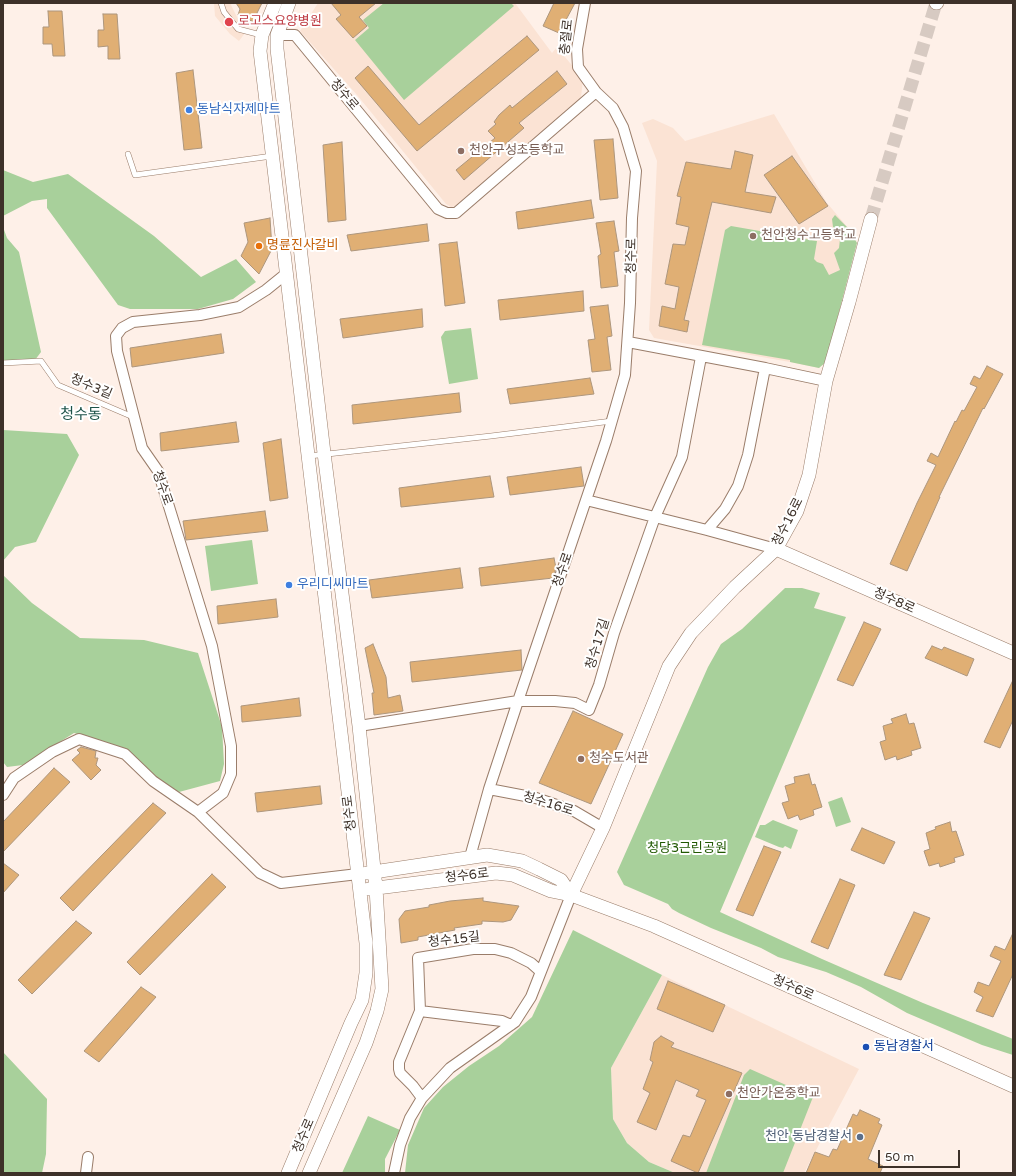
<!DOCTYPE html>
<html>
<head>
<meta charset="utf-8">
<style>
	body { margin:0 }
	#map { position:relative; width:1016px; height:1176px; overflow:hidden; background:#fef0e8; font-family:"Varela Round",sans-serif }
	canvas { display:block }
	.frame { position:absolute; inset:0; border:4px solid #3d3129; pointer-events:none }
	.scale { position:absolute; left:878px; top:1150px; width:82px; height:18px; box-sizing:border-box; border:2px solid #3d3129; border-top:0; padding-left:5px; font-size:12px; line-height:14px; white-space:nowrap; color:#3d3129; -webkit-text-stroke:3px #fff; paint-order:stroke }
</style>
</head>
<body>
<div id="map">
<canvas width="1016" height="1176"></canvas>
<div class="frame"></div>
<div class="scale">50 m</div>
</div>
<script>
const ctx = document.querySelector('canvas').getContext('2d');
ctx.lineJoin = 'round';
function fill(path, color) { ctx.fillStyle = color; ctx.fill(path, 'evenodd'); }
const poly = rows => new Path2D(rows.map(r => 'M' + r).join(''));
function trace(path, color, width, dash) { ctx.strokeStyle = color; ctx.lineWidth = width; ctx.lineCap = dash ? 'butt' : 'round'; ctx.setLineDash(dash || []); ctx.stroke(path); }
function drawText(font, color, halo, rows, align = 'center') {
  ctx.font = font + ' "Varela Round","Noto Sans KR",sans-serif'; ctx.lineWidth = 4; ctx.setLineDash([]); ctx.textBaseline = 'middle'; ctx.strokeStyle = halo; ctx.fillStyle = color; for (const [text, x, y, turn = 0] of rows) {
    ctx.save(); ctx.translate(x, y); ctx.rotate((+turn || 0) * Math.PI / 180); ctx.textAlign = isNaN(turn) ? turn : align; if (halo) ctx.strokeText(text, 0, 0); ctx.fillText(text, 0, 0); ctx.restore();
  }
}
const built = poly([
	[214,3,232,3,231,5,242,27,248,29,239,41,230,34,215,16],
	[318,3,515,3,552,53,557,47,583,79,581,98,457,206,451,207,446,204,357,95,300,31],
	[774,114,827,203,849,229,857,243,819,368,790,362,654,338,649,330,657,161,642,123,653,119,673,128,685,141],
	[662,975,859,1069,804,1173,675,1173,649,1162,627,1143,613,1119,611,1068]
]);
const green = poly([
	[384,3,511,3,514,6,404,100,355,40,369,28,363,20],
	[3,170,33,182,68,174,154,236,201,277,236,259,256,282,233,299,198,309,130,309,118,305,47,208,47,199,32,201,3,216],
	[835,215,849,229,857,243,826,362,819,368,790,362,790,360,702,345,725,230,731,226,817,241,814,259,817,262,823,264,829,275,840,270,834,253,839,248,840,239,839,234,833,227,832,219],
	[3,227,7,238,19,252,41,352,35,360,3,361],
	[471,328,478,379,449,384,441,337,445,331],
	[3,430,67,434,79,455,36,542,15,547,3,561],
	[252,540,258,584,211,591,205,546],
	[3,575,32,603,80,638,144,640,198,653,222,727,224,764,220,781,179,792,164,786,127,749,74,733,23,765,7,767,3,762],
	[785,588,802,588,820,593,814,608,846,617,720,912,822,959,923,1003,1013,1039,1013,1055,982,1045,907,1013,861,987,826,972,778,957,761,948,711,928,679,913,672,909,668,904,624,885,617,872,708,667,721,644,742,629],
	[842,797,851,822,836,827,828,802],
	[773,820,798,830,791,849,785,846,783,848,779,847,755,837,760,825,765,825],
	[573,930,662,975,611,1068,613,1119,627,1143,649,1162,675,1173,405,1173,408,1145,424,1108,443,1087,469,1066,499,1046,532,1017],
	[3,1052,47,1099,46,1154,42,1173,3,1173],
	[750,1069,813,1097,783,1173,706,1173,744,1075],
	[368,1116,400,1130,385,1159,385,1173,342,1173]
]);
const building = poly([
	[236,3,262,3,257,13,258,17,254,22,238,15,240,9,236,3],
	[331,3,376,3,359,17,367,26,353,38,336,19,341,15,331,3],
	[554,3,575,3,559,33,543,26,554,3],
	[48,11,62,11,65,56,53,56,52,44,43,44,43,27,49,27,48,11],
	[103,14,117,14,120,59,108,59,108,46,98,47,98,30,104,30,103,14],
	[527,36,539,50,417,151,355,78,368,66,419,125,527,36],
	[193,70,202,148,184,150,176,73,193,70],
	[557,71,567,84,519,123,524,128,464,180,456,170,495,138,488,131,496,124,494,122,499,115,510,105,512,108,557,71],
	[613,139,618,198,600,200,594,140,613,139],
	[342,142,346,220,328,222,323,145,342,142],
	[735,151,753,155,745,192,776,197,771,213,712,202,684,320,689,321,687,332,659,326,662,306,675,309,679,287,665,284,673,244,685,245,689,227,676,224,681,197,677,196,686,162,731,169,735,151],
	[792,156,828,206,799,224,764,175,792,156],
	[591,200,594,218,518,229,516,212,591,200],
	[270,218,272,249,259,274,241,256,248,242,244,223,270,218],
	[614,221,619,251,614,252,618,286,601,288,598,256,601,254,596,223,614,221],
	[427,224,429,241,351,251,347,235,427,224],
	[457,242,465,303,445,306,439,244,457,242],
	[583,291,584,311,500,320,498,300,583,291],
	[608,305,612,336,607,337,611,370,592,372,588,340,595,339,590,307,608,305],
	[422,309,423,327,343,338,340,319,422,309],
	[221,334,224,353,132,367,130,348,221,334],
	[987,366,1003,374,984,409,983,408,939,497,940,497,907,571,890,564,917,503,936,465,927,461,931,453,938,457,955,421,956,422,962,410,964,411,977,387,970,384,974,376,980,379,987,366],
	[590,378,594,394,510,404,507,389,590,378],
	[459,393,461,412,353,424,352,405,459,393],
	[236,422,239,442,161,451,160,433,236,422],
	[281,439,288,498,270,501,263,443,281,439],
	[581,467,584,486,510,495,507,477,581,467],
	[490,476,494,497,401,507,399,488,490,476],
	[265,511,268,531,186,540,183,521,265,511],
	[554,558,556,568,553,578,481,586,479,568,554,558],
	[460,568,463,588,372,598,369,580,460,568],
	[276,599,278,617,218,624,217,606,276,599],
	[864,622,881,629,853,686,837,680,864,622],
	[373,644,386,677,388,698,400,695,403,711,374,715,372,693,374,693,365,648,373,644],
	[932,646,942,650,944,647,974,659,967,676,925,658,932,646],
	[521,650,522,670,412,682,410,662,521,650],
	[1013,680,1013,720,1000,748,984,742,1013,680],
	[299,698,301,716,242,722,241,706,299,698],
	[573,711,623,734,591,804,539,783,573,711],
	[906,714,909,724,914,723,921,748,911,751,912,755,897,760,896,756,885,760,880,742,886,740,883,726,893,723,891,719,906,714],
	[81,747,96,751,95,758,98,758,96,765,101,770,91,780,72,760,80,753,77,750,81,747],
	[54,768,70,782,3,852,3,822,54,768],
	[809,774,812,785,815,784,822,807,813,810,814,815,800,820,798,815,788,819,782,803,789,801,785,786,795,783,794,777,809,774],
	[320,786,322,804,257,812,255,793,320,786],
	[153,803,166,813,73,911,60,898,153,803],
	[950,822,952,832,956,831,964,855,954,858,955,862,940,867,939,863,929,866,924,851,930,849,926,833,936,829,935,827,950,822],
	[862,828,895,842,884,864,851,850,862,828],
	[764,846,781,852,753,916,736,910,764,846],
	[3,863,19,875,3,893,3,863],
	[212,874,226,887,140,975,127,962,212,874],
	[840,879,855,885,828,949,811,942,840,879],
	[483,898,483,901,519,906,511,920,503,922,482,921,482,924,454,928,455,930,418,937,418,940,401,943,399,919,405,911,429,907,429,905,450,901,483,898],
	[914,912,930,918,901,980,884,975,914,912],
	[76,921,92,933,32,994,18,980,76,921],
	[1013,933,1013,974,993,1017,976,1011,983,997,974,992,978,982,989,986,1001,961,990,956,995,946,1005,950,1013,933],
	[668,981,725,1005,713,1032,657,1009,668,981],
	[141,987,156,997,99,1062,84,1051,141,987],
	[661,1036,674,1043,671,1047,742,1073,698,1173,671,1161,683,1135,690,1137,706,1100,696,1096,699,1090,676,1080,656,1130,637,1122,650,1093,643,1089,653,1062,650,1060,654,1042,661,1036],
	[860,1110,880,1119,878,1123,882,1125,868,1159,883,1166,880,1173,806,1173,815,1152,829,1157,833,1149,837,1150,853,1114,857,1116,860,1110]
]);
const tertiaryTunnel = poly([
	[871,219,936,3]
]);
const service = poly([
	[221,3,224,12,238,29,261,35],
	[128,154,135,175,272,156],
	[3,363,41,361,58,385,133,417],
	[309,456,491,436,612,421]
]);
const minor = poly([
	[277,35,295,35,438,209,447,213,456,213,596,92],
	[628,342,765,368,826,381],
	[586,500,707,530,776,549],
	[707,530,725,509,738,486,748,455,765,368],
	[359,726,518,701,606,441,625,375,630,303,632,218,636,171,623,127,613,108,596,92,578,67,577,49,585,3],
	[489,789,536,798,574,811,603,828],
	[3,795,14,778,52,752,79,739,125,754,153,781,198,812,260,873,281,883,358,874],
	[198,812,223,793,231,774,231,746,212,646,158,471,142,448,117,351,116,336,122,328,133,322,200,315,239,307,266,290,287,273],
	[470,857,489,789,518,701,555,701,575,703,589,710,599,685,614,633,655,517,682,457,701,357],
	[420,1011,502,1021,511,1025],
	[422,1098,413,1086,400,1073,399,1069,399,1062,420,1011,418,958,473,949,495,949,511,953,531,963,540,971],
	[86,1173,88,1157],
	[394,1173,400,1145,410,1118,422,1098,450,1068,515,1022,531,997,571,895]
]);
const tertiary = poly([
	[275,3,262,35,260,51,366,943,366,973,362,1000,351,1023,288,1173],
	[289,3,277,35,277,49,324,453,359,726,376,888,382,989,377,1011,366,1043,309,1173],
	[936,3,937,3],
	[776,549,1013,653],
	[367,873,487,855,522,861,539,869,561,880,571,895],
	[369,889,496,873,513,875,551,891,571,895,654,926,1013,1086],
	[571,895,603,828,669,666,691,633,735,587,776,549,797,511,809,475,826,381,849,302,871,219]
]);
const markers = [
	[229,22,5,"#e0444e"],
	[189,110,4,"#3f7fe0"],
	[461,151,4,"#8d6e63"],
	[753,236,4,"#8d6e63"],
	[259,246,4,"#e8710a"],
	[289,585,4,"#3f7fe0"],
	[581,759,4,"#8d6e63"],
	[866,1047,4,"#1a4fb4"],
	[729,1094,4,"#8d6e63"],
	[860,1137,4,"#5c6f8a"]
];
const healthNames = [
	["로고스요양병원",238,22]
];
const streetNames = [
	["충절로",567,37,-84],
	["청수로",344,95,50],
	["청수로",632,256,-89],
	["청수3길",91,387,23],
	["청수로",162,488,70],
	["청수16로",788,522,-63],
	["청수로",563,570,-71],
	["청수8로",894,601,24],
	["청수17길",598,644,-73],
	["청수16로",548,804,17],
	["청수로",350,813,-97],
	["청수6로",467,876,-7],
	["청수15길",454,940,-7],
	["청수6로",793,988,24],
	["청수로",304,1136,-67]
];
const shopNames = [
	["동남식자제마트",197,110],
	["우리디씨마트",297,585]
];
const educationNames = [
	["천안구성초등학교",469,151],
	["천안청수고등학교",761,236],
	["청수도서관",589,759],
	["천안가온중학교",737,1094]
];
const foodNames = [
	["명륜진사갈비",267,246]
];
const parkNames = [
	["청당3근린공원",687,849]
];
const transitNames = [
	["동남경찰서",874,1047]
];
const serviceNames = [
	["천안 동남경찰서",852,1137]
];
const quarterNames = [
	["청수동",81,415]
];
fill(built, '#fbe3d4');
fill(green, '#a8d09b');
fill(building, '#e0af74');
trace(building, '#ad967d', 1);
trace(tertiaryTunnel, '#d7cac2', 13, [13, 6]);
trace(service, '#9a7d6a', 6);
trace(minor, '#9a7d6a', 12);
trace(tertiary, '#9a7d6a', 14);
trace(service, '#fff', 5);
trace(minor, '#fff', 10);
trace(tertiary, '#fff', 13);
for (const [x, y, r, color] of markers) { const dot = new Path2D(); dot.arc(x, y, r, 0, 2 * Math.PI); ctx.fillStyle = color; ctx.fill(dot); trace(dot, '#fff', 1.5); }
drawText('13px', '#be3a42', '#fff', healthNames, 'left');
drawText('13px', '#3d3129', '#fff', streetNames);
drawText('13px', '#366cbe', '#fff', shopNames, 'left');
drawText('13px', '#785e54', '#fff', educationNames, 'left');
drawText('13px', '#c56008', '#fff', foodNames, 'left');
drawText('13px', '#215902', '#fff', parkNames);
drawText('13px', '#164399', '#fff', transitNames, 'left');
drawText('13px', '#4e5e75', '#fff', serviceNames, 'right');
drawText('15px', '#1c5248', '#fff', quarterNames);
</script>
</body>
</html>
